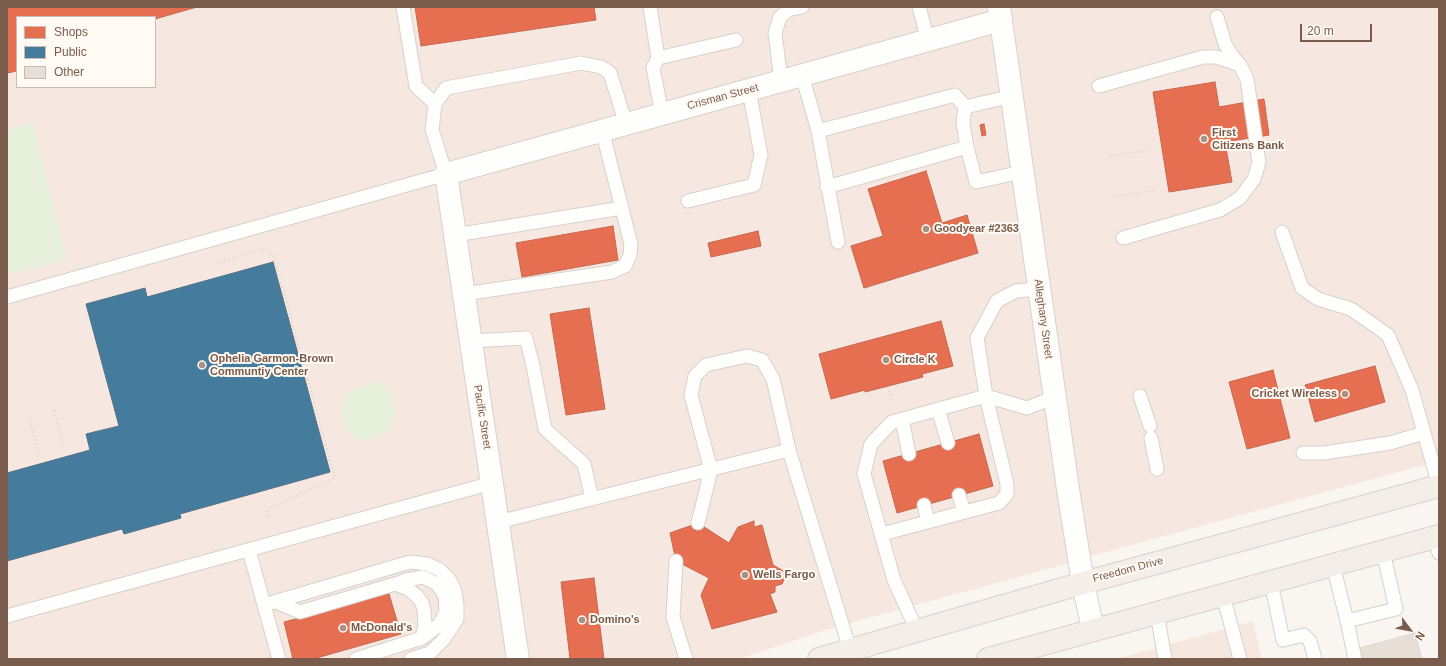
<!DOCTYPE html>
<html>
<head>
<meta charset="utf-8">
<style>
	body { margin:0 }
	#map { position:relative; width:1446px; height:666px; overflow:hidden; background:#f9f5f0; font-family:Arial,sans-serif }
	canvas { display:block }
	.frame { position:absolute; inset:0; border:8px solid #7a5c4d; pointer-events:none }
	.legend { position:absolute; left:16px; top:16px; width:140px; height:72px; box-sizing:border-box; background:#fffaf3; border:1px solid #cabbb1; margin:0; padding:5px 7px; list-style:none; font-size:12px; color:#7a5c4d }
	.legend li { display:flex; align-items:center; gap:8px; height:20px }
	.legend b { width:20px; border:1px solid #cabbb1 }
	.north { position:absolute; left:1390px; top:610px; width:40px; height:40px; -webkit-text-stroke:3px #fffaf3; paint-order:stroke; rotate:122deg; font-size:11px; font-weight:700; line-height:16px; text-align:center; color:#7a5c4d }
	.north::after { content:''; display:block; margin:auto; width:14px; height:18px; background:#7a5c4d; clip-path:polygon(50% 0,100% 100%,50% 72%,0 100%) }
	.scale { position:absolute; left:1300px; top:24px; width:72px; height:18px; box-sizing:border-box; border:2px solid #7a5c4d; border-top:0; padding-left:5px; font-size:12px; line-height:14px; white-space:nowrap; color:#7a5c4d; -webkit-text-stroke:3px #fffaf3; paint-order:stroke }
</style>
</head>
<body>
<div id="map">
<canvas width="1446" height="666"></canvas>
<div class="frame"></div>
<ul class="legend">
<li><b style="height:11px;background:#e76f51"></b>Shops</li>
<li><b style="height:11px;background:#457b9d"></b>Public</li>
<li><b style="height:11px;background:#e6ded7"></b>Other</li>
</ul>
<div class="north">N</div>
<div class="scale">20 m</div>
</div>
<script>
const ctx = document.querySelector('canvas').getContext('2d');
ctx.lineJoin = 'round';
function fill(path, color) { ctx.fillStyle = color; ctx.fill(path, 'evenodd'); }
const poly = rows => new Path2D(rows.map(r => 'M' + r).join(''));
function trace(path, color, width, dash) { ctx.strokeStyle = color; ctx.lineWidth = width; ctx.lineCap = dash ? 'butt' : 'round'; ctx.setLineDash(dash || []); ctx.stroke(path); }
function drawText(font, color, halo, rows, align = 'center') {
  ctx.font = font + ' Arial,sans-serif'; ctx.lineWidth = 4; ctx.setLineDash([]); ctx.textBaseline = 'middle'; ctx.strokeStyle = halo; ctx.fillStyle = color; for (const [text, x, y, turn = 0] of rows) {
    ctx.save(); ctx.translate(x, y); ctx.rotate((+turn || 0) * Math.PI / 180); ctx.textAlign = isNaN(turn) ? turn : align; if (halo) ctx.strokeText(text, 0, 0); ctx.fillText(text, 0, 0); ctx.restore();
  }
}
const commercial = poly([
	[7,7,993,7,1073,562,828,629,740,659,7,659],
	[17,17,155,17,155,87,17,87],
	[1005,7,1439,7,1439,461,1084,558],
	[1253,621,1262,659,1116,659]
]);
const green = poly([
	[33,123,67,260,9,274,7,265,7,130],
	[377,381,383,382,386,385,392,393,396,415,393,423,388,431,369,440,363,440,357,439,346,429,340,408,345,396,350,391]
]);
const shops = poly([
	[7,7,197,7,155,19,155,17,17,17,17,71,7,73,7,7],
	[415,7,594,7,596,20,421,46,415,7],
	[1215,82,1219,107,1264,99,1269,135,1225,142,1232,182,1169,192,1153,92,1215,82],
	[984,124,986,135,982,136,980,125,984,124],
	[926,171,942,223,967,215,978,253,864,288,851,246,883,236,868,189,926,171],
	[613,226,618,260,522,277,516,243,613,226],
	[758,231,761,246,711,257,708,243,758,231],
	[589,308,605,409,566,415,550,314,589,308],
	[941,321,953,366,922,374,923,377,865,392,865,390,831,399,819,354,941,321],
	[1375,366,1385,402,1315,422,1305,385,1375,366],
	[1273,370,1290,438,1247,449,1229,382,1273,370],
	[979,434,993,486,897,513,883,461,979,434],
	[754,521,754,527,762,525,773,565,787,573,782,584,775,586,775,592,770,594,777,612,712,629,701,595,709,578,676,561,670,533,698,523,729,543,738,527,754,521],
	[594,578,604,659,570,659,561,582,594,578],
	[389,594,401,634,313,659,293,659,284,622,389,594]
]);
const public = poly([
	[273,262,330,472,180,514,181,518,124,534,122,529,7,561,7,473,90,450,86,434,119,426,86,304,145,288,147,297,273,262]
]);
const building = poly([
	[1415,633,1422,659,1362,659,1359,648,1415,633]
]);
const path = poly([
	[1110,156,1149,150],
	[1117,196,1156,190],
	[217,263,262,250,266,250,274,257,335,478,266,510,269,519],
	[888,387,892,402],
	[54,411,64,449],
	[30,420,39,455]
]);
const lane = poly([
	[403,7,416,86,435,104],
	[650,7,658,58],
	[919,7,928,40],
	[802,75,818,131,838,242],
	[781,81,775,33,780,17,790,9,802,7],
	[1099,86,1203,57,1216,57,1238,64],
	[965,107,1012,96],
	[662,114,653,68,658,58,736,40],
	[818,131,955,95,965,107,963,123,967,147,827,187],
	[967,147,976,182,1022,172],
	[688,201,754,185,761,155,749,90],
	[1282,232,1302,288,1318,299,1351,309,1388,335,1412,390,1439,486],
	[455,235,622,208],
	[1123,238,1220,210,1240,198,1254,179,1259,162,1247,79,1240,65,1232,56,1225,44,1217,17],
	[464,294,612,272,625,266,630,255,631,244,602,130],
	[7,297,446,174,432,130,435,104,446,88,581,63,601,67,610,73,626,124],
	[470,341,526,338,533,366,545,429,584,464,592,499],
	[1140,396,1150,426],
	[938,409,948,443],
	[902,419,909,454],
	[1151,438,1157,469],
	[1303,453,1324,453,1390,443,1424,433],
	[959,495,964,512],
	[924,505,928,522],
	[498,522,789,450],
	[698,523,711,470,691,395,695,376,706,365,747,356,762,360,773,379,789,450,850,650],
	[882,534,999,503,1007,494,1007,484,986,396,977,338,997,301,1016,291,1039,289],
	[1434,537,1439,553],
	[249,550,264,605],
	[676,561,673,617,686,659],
	[1333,565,1347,621,1396,609,1383,551],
	[1271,582,1283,640,1304,635,1310,641,1315,659],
	[395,584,408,589,417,596,422,603,424,610,425,625,422,638],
	[1223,595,1240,659],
	[276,602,300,612,395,584,406,580,423,577,437,584,445,596,446,612,440,624,422,638,356,659],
	[1157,613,1165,659],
	[7,616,492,483],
	[1347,621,1355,659],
	[917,631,894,580,864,474,871,444,892,422,986,396,1027,408,1055,397],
	[279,659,264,605,410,562,427,564,440,570,449,579,455,591,457,606,457,619,444,639,430,653,411,659]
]);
const street = poly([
	[518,659,446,174,1001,20]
]);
const secondary = poly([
	[999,7,1068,489,1083,583,1093,630]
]);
const primary = poly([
	[819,659,1083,583,1439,486],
	[988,659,1439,536]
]);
const markers = [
	[1204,139,4,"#a69286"],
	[926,229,4,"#a69286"],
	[886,360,4,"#a69286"],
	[202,365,4,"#a69286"],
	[1345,394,4,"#a69286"],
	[745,575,4,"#a69286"],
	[582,620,4,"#a69286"],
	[343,628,4,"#a69286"]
];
const streetNames = [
	["Crisman Street",723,97,-15],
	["Alleghany Street",1043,319,82],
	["Pacific Street",482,417,81],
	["Freedom Drive",1128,570,-15]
];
const poiNames = [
	["First",1212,133],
	["Citizens Bank",1212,146],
	["Goodyear #2363",934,229],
	["Ophelia Garmon-Brown",210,359],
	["Communtiy Center",210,372],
	["Circle K",894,360],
	["Cricket Wireless",1337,394,"right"],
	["Wells Fargo",753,575],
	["Domino's",590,620],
	["McDonald's",351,628]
];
fill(commercial, '#f6e8e1');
fill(green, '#e7f0db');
fill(shops, '#e76f51');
trace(shops, '#c66950', 1);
fill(public, '#457b9d');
trace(public, '#557285', 1);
fill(building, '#e6ded7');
trace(building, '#e2d8d2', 1);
trace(lane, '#d7d1cb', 15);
trace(street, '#d7d1cb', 24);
trace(secondary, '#d9d2cb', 24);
trace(primary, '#dad1cc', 24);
trace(path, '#dcd5d0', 2.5, [1, 3]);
trace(lane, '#fefefd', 13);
trace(street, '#fefefd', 22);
trace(secondary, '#fefefd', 22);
trace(primary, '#f3eee8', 22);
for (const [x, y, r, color] of markers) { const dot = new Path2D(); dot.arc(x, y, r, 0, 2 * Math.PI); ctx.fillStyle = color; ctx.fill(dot); trace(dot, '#fffaf3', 1.5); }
drawText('11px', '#7a5c4d', '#fffaf3', streetNames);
drawText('bold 11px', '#7a5c4d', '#fffaf3', poiNames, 'left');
</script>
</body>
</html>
